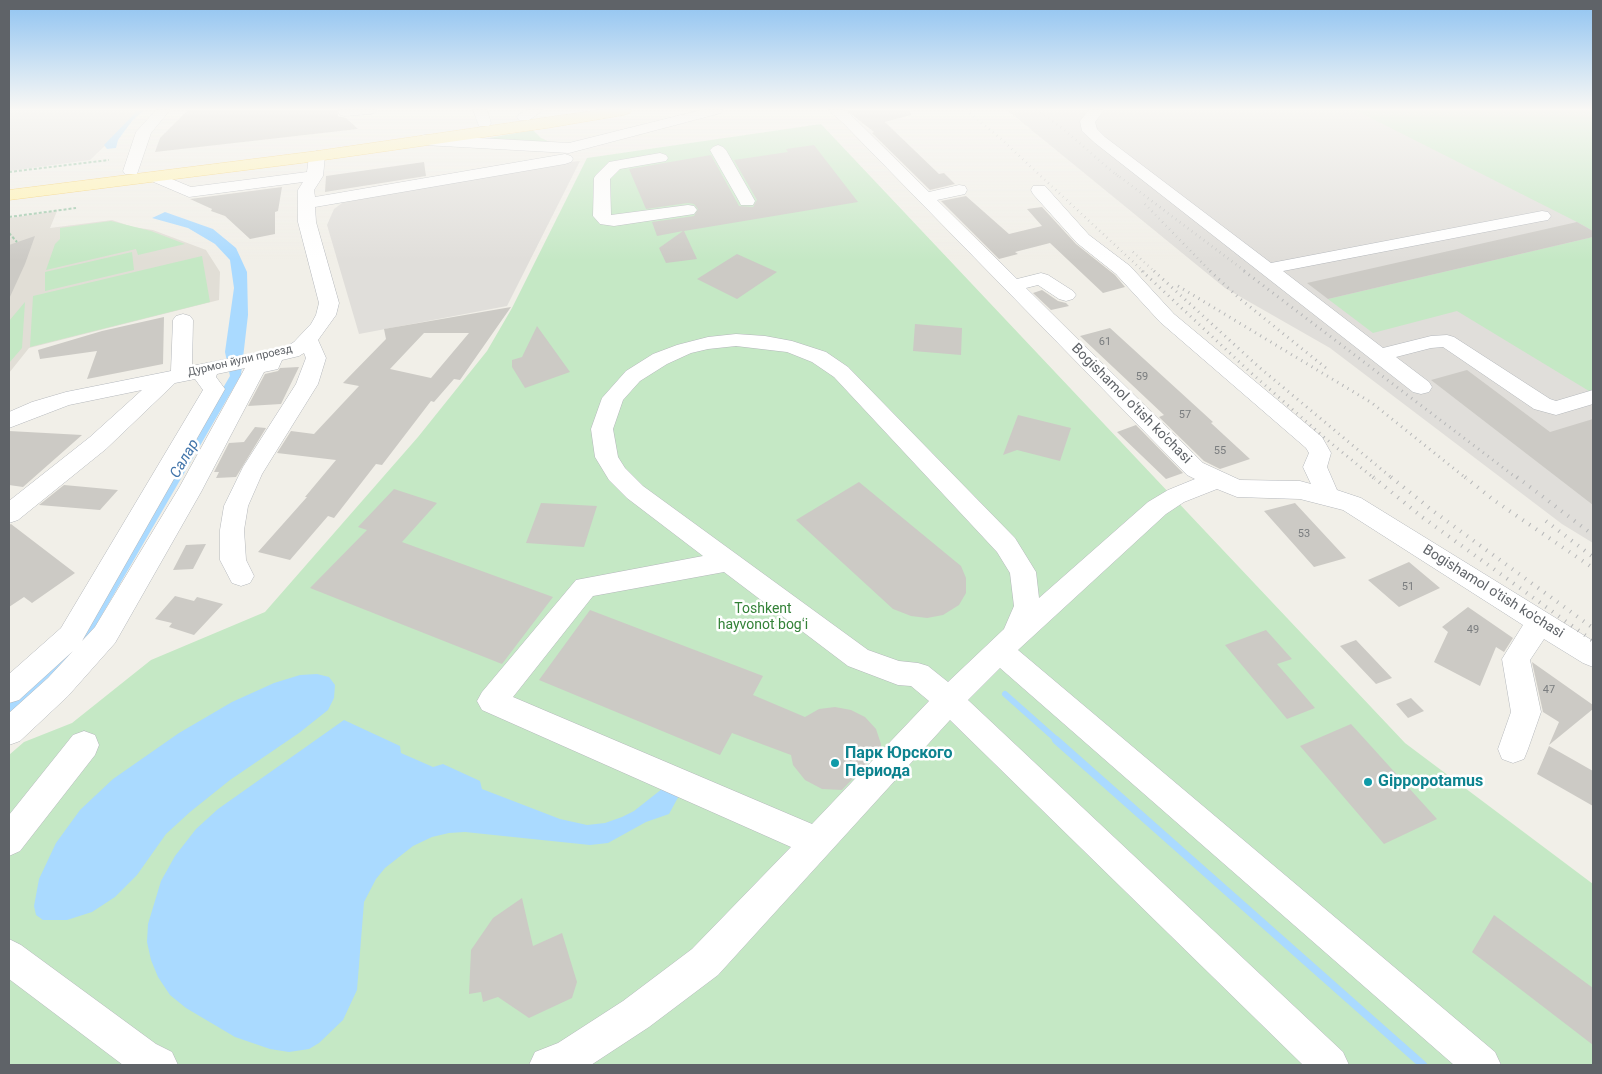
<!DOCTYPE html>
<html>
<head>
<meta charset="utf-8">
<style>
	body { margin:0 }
	#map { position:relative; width:1602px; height:1074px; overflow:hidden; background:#f1efe8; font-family:Roboto,sans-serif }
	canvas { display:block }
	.frame { position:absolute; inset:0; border:10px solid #5f6368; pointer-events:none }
</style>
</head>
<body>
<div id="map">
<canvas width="1602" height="1074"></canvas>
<div class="frame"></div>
</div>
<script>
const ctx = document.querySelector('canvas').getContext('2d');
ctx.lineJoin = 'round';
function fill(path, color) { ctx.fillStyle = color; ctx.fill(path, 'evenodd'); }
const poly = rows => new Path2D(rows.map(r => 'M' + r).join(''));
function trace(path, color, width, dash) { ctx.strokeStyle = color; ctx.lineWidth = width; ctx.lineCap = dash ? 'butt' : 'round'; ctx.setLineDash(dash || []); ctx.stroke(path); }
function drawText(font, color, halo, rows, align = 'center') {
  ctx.font = font + ' Roboto,sans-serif'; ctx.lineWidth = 5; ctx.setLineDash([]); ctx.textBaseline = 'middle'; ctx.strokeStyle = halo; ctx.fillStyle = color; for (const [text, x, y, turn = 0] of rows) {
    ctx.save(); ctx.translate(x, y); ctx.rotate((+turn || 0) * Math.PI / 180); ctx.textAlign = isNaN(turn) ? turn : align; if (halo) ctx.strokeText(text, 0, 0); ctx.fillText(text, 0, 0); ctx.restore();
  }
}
const industrial = poly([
	[9,110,143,110,90,160,9,171],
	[1007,110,1593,110,1593,543,1562,524,1330,348,1225,288],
	[580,161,507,306,359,334,327,225,334,209,342,203,532,165]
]);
const education = poly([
	[57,211,50,228,112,220,133,227,153,230,206,250,220,272,219,300,29,348,9,373,9,218]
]);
const green = poly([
	[1355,110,1593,110,1593,231,1577,222],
	[821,124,1405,743,1593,884,1593,1065,9,1065,9,755,24,742,72,723,151,660,265,612,418,437,487,351,512,308,587,158],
	[533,130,541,138,552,143,472,141],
	[111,221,151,231,185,244,138,255,136,249,46,270,55,244,60,239,60,228],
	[1593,237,1593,390,1589,391,1457,311,1373,333,1328,299],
	[132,252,134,270,45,291,45,272],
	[202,256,210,302,30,347,33,296],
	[25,302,22,348,9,363,9,321]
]);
const water = poly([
	[138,110,144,110,132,121,118,140,116,148,107,149,104,145],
	[165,212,213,229,236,248,247,272,248,315,241,375,88,639,9,715,9,700,77,637,230,376,225,352,234,288,230,260,215,244,188,228,152,218],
	[317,674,329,677,335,685,334,698,328,710,299,733,230,780,190,812,166,834,137,875,115,897,92,912,67,920,43,920,36,915,34,906,39,879,56,843,80,810,113,779,179,733,232,702,274,683,300,675],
	[344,720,400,746,401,753,433,767,443,764,480,781,482,789,560,819,587,825,605,823,622,817,634,811,667,785,681,792,669,814,646,822,608,843,590,845,465,832,449,833,432,837,413,846,385,868,376,879,364,902,357,990,343,1020,319,1043,309,1049,289,1052,270,1049,235,1037,186,1008,170,995,158,977,151,960,147,942,148,924,161,881,175,856,196,829,218,809]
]);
const streamFar1 = poly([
	[1005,694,1058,741]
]);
const stream = poly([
	[1056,740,1423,1065]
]);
const building = poly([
	[188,110,337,110,338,116,346,118,358,129,155,152,160,138],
	[846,110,910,110,911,115,885,122,939,174,944,173,955,184,930,190,872,133,874,132],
	[814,145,858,202,684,231,697,259,666,263,659,248,683,231,657,236,652,222,694,216,698,209,694,204,688,203,646,209,629,169,711,155,739,206,753,207,757,200,734,160,788,152,786,149],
	[424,162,426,176,325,192,326,176],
	[282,187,278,211,275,212,275,234,250,239,225,216,211,211,212,209,190,199],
	[966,196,1009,234,1042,226,1027,209,1042,207,1076,244,1115,275,1125,287,1103,293,1050,243,1015,252,1018,254,999,259,941,201],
	[1577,222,1593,231,1593,237,1328,299,1307,283],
	[35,236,25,264,9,299,9,245],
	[737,254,777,272,737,299,697,279],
	[1042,290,1058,301,1066,303,1069,306,1051,310,1033,293],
	[511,307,460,380,454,379,434,402,431,401,382,465,376,464,334,518,328,516,290,560,258,552,307,497,305,497,336,460,277,453,291,431,314,434,359,386,343,383,386,339,384,329],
	[424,333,469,333,431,378,390,369],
	[164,317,163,364,87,379,97,351,40,359,38,350,102,331],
	[915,324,962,328,961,355,913,351],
	[537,326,570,372,525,388,512,367,512,360,522,357],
	[1110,328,1213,422,1211,423,1250,459,1220,469,1204,461,1159,417,1164,415,1080,336],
	[299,367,281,404,248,406,265,374,278,371,280,368],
	[1467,370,1550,432,1593,419,1593,505,1431,380],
	[1018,415,1071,428,1060,461,1017,450,1003,455],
	[1136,425,1183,473,1166,479,1117,432],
	[255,427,266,428,236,477,216,478,219,472,214,472,229,443,244,442],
	[9,431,82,435,23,487,9,485],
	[859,482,961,566,966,578,966,593,959,605,943,615,927,618,911,616,893,609,796,520],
	[64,485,118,490,100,510,39,505],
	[394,489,437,503,402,542,553,597,502,664,310,588,367,530,358,527],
	[541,503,597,506,584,547,526,543],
	[1295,503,1346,558,1314,567,1264,511],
	[11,524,75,573,32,603,24,597,9,607,9,525],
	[206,544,193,569,173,570,186,545],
	[1409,562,1440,588,1399,607,1368,580],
	[175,596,194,601,197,597,223,604,194,635,169,627,172,623,155,619],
	[1468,607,1513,638,1504,652,1496,647,1480,686,1434,662,1448,632,1442,627],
	[590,610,763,676,753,695,805,717,819,709,835,707,851,710,865,717,876,729,881,744,881,749,842,790,822,789,805,780,793,765,791,755,732,733,720,755,539,680],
	[1266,630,1292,659,1277,664,1315,708,1287,719,1225,645],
	[1356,640,1392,678,1376,684,1340,646],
	[1532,662,1593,705,1593,709,1549,745,1559,722,1543,712],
	[1411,698,1424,711,1408,718,1396,704],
	[1351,724,1437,819,1384,844,1300,746],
	[1549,746,1593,771,1593,806,1537,774],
	[522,898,533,946,562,933,577,982,572,998,529,1018,498,997,483,1002,481,992,469,994,471,950,493,918],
	[1494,915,1593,988,1593,1045,1472,952]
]);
const path = poly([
	[9,172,109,160],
	[9,217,76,208],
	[9,233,17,242]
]);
const minor = poly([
	[156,110,170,110,151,133,137,174,125,174,123,171,136,132,156,110],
	[339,110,377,110,375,113,370,114,345,116,340,115,338,112,339,110],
	[473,110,487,110,491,123,489,126,479,126,473,110],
	[527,110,544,110,529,120,519,120,517,117,519,114,527,110],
	[701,110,723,110,721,113,569,153,424,145,419,143,416,140,419,137,424,135,569,143,701,110],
	[828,110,844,110,853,117,929,192,959,185,965,186,967,190,965,194,937,200,1017,279,1041,273,1048,275,1073,291,1076,295,1073,299,1066,301,1059,299,1038,285,1026,288,1203,463,1240,480,1300,481,1311,484,1303,467,1309,453,1306,448,1160,322,1116,274,1077,243,1033,194,1031,190,1033,186,1045,186,1089,235,1130,266,1174,314,1322,437,1331,453,1327,467,1337,490,1361,498,1593,641,1593,667,1583,663,1544,639,1530,660,1541,712,1528,749,1524,759,1513,763,1502,759,1498,749,1511,712,1502,659,1523,625,1343,510,1300,499,1237,497,1217,489,1184,502,1166,514,1018,650,1495,1052,1501,1065,1454,1065,1000,668,968,700,1343,1052,1349,1065,1303,1065,950,720,718,975,649,1027,591,1065,529,1065,535,1052,558,1043,623,1001,692,949,791,847,482,710,477,701,482,692,576,580,703,556,627,498,609,480,595,457,591,429,602,398,626,371,653,354,677,345,708,337,736,334,765,336,792,341,826,352,848,367,1015,538,1036,572,1039,598,1148,502,1168,490,1195,479,1187,475,843,123,828,110],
	[736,346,787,352,812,362,834,377,997,552,1010,573,1014,606,1004,629,948,682,928,666,918,663,899,661,868,650,643,486,625,468,618,457,613,429,623,400,640,381,667,364,691,353,708,349,736,346],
	[724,572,848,666,898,685,911,686,929,701,812,824,513,697,593,596,724,572],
	[1089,110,1104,110,1095,122,1097,129,1105,137,1271,263,1542,211,1548,212,1551,216,1548,220,1542,221,1283,271,1383,348,1431,336,1447,335,1454,337,1550,399,1556,401,1593,390,1593,404,1556,415,1534,409,1443,347,1431,348,1396,357,1429,382,1432,387,1429,392,1421,394,1413,392,1095,143,1082,131,1080,121,1089,110],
	[718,145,723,147,726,150,755,201,753,205,741,205,739,201,710,150,713,147,718,145],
	[317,151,323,153,325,156,323,176,314,190,315,197,565,154,571,156,573,159,571,162,565,164,315,207,316,222,339,303,336,315,318,340,326,358,318,384,262,474,248,506,244,530,246,560,254,576,250,583,241,586,232,583,220,560,220,530,224,506,243,467,296,384,306,358,304,353,299,356,282,360,278,369,264,372,201,492,115,643,68,696,20,741,9,745,9,713,48,678,73,651,19,700,9,703,9,674,61,628,203,390,195,379,175,383,106,449,18,520,9,523,9,501,90,437,142,390,69,405,9,428,9,412,32,402,66,392,171,371,173,320,176,316,183,314,190,316,193,320,192,366,286,347,294,342,311,324,316,315,319,303,298,222,298,190,303,182,189,197,149,180,147,177,149,174,155,172,191,187,307,172,309,156,311,153,317,151],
	[245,368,179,488,95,627,82,641,225,389,216,377,217,374,245,368],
	[660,153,666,155,668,158,666,161,620,169,610,179,611,215,688,205,694,206,697,210,694,214,614,226,600,224,593,216,594,178,596,175,609,162,660,153],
	[84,731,95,735,99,745,95,755,20,851,9,856,9,815,73,735,84,731],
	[9,939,21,945,156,1044,172,1052,178,1065,123,1065,9,979,9,939]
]);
const major = poly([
	[598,110,632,110,630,113,624,115,547,128,317,161,9,200,9,190,317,151,598,110]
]);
const railFar2 = poly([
	[966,110,1001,139,1144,272],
	[1036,110,1062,128,1121,179],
	[1116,174,1246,272],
	[1145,204,1211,272],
	[1133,252,1155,272]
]);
const railFar1 = poly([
	[1142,271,1249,371,1326,439,1375,479],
	[1154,271,1260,368,1393,479],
	[1210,271,1239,298,1326,368],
	[1244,271,1518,479],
	[1178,286,1372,403,1467,479]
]);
const rail = poly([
	[1373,477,1422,517,1593,641],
	[1391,477,1433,511,1593,628],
	[1465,477,1495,501,1593,568],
	[1517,477,1593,535],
	[1546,521,1593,557]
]);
const markers = [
	[835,763,5,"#0f9aa8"],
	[1368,782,5,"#0f9aa8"]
];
const numberNames = [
	["61",1105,342],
	["59",1142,377],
	["57",1185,415],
	["55",1220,451],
	["53",1304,534],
	["51",1408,587],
	["49",1473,630],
	["47",1549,690]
];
const farStreetnames = [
	["Дурмон йули проезд",240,361,-13]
];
const streetNames = [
	["Bogishamol o'tish ko'chasi",1131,404,45],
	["Bogishamol o'tish ko'chasi",1493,592,32]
];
const parkNames = [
	["Toshkent",763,609],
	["hayvonot bogʻi",763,625]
];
const waterNames = [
	["Салар",185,459,-60]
];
const nearCulturenames = [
	["Парк Юрского",845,754],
	["Периода",845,772],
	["Gippopotamus",1378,782]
];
fill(industrial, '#e0deda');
fill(education, '#e1ded6');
fill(green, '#c5e8c5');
fill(water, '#aadaff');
trace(streamFar1, '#aadaff', 6);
trace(stream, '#aadaff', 8);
fill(building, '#cccac5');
trace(minor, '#b5b8bc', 1);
trace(major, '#f2c960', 1);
trace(path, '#9cc7a9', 2, [3, 2]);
fill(minor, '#fff');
fill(major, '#fff2af');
trace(railFar2, '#b6b7b8', 2.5, [0.5, 4.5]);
trace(railFar1, '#b6b7b8', 3, [1, 5]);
trace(rail, '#b6b7b8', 4, [1, 7]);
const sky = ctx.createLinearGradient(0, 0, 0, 260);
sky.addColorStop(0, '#8fc3f1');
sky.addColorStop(0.42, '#f9f8f5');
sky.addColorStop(1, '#f9f8f500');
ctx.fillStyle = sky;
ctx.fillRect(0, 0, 1602, 260);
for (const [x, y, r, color] of markers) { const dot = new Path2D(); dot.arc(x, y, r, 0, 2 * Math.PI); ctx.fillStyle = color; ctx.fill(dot); trace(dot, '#fff', 2); }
drawText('11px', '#7a7d7f', null, numberNames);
drawText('11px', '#5f6368', '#fff', farStreetnames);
drawText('14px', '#5f6368', '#fff', streetNames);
drawText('14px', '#348238', '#fff', parkNames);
drawText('italic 15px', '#4174aa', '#fff', waterNames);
drawText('bold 16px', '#0d838f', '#fff', nearCulturenames, 'left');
</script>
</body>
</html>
